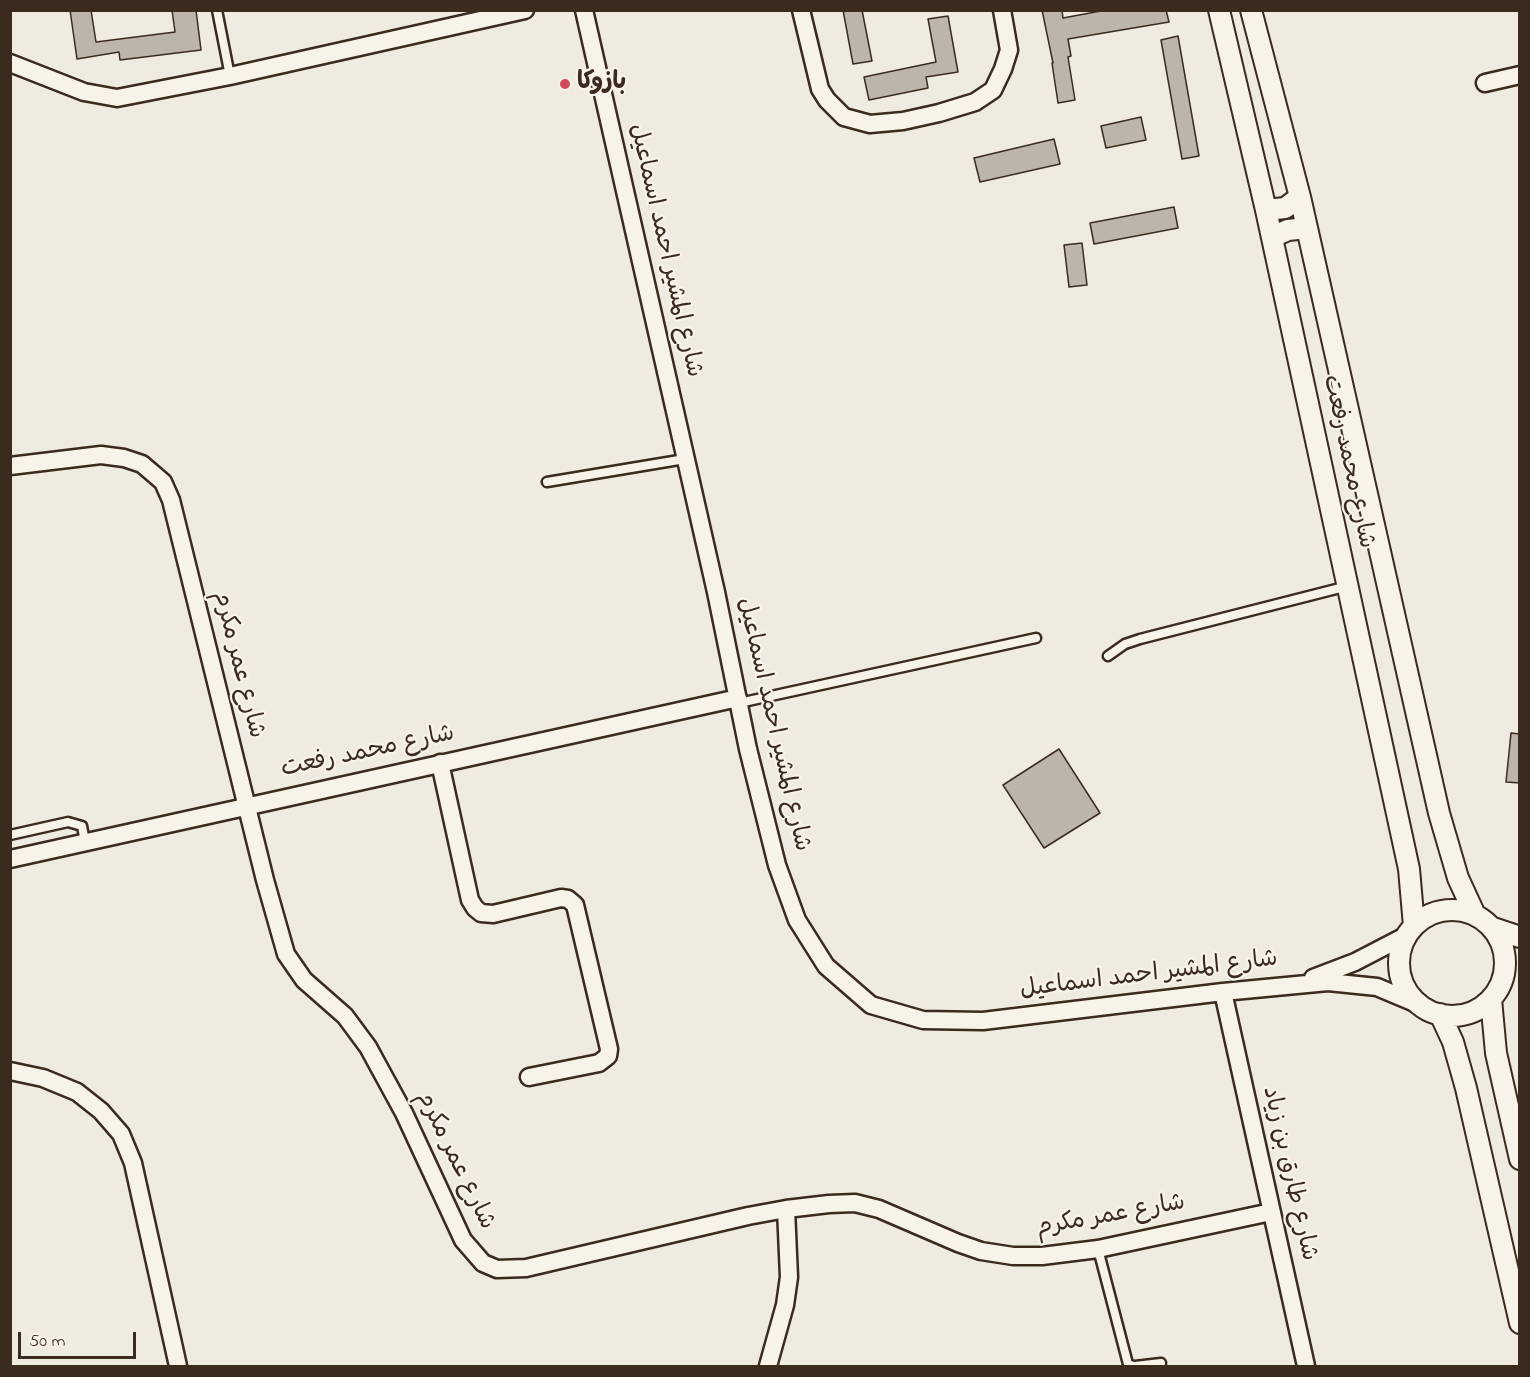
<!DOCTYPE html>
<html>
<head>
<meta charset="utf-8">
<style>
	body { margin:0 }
	#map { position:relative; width:1530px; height:1377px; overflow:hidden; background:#efebe0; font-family:"Indie Flower",sans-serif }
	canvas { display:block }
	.frame { position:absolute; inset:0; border:12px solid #3b2a1e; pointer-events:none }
	.scale { position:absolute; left:18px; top:1332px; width:118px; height:27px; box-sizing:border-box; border:3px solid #3b2a1e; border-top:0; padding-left:8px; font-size:18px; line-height:21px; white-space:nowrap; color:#3b2a1e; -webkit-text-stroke:4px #f7f3e8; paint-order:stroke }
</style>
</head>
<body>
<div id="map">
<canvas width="1530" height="1377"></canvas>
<div class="frame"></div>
<div class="scale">50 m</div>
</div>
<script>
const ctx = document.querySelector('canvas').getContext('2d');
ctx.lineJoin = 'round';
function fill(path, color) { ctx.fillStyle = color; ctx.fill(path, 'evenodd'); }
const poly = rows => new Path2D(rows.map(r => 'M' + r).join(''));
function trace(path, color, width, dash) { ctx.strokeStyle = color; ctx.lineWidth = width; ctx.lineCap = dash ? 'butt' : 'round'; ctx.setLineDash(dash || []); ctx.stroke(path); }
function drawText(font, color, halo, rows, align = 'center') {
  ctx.font = font + ' "Indie Flower","Playpen Sans Arabic",sans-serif'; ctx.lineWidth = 4.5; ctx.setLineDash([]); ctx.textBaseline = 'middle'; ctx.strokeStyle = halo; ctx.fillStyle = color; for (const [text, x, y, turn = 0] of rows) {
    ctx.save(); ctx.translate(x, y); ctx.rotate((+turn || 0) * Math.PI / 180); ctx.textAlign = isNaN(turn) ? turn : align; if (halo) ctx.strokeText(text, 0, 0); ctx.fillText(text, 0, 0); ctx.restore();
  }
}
const building = poly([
	[70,10,91,10,96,42,175,32,172,10,196,10,201,50,120,60,119,52,77,59,70,10],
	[843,10,862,10,872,61,853,64,843,10],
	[1042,10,1062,10,1063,18,1106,10,1166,10,1169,22,1068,39,1071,56,1068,57,1075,100,1058,103,1052,63,1053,63,1042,10],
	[948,16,958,72,926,77,928,88,869,100,864,77,936,62,928,19,948,16],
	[1178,36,1199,156,1182,159,1161,40,1178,36],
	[1141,117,1146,140,1106,148,1101,126,1141,117],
	[1054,139,1060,164,980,182,974,158,1054,139],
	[1174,207,1178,228,1094,244,1090,223,1174,207],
	[1082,243,1087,285,1069,287,1064,245,1082,243],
	[1511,733,1520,734,1520,783,1506,782,1511,733],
	[1059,749,1100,813,1044,848,1003,785,1059,749]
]);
const service = poly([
	[217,10,230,76],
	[547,482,685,459],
	[1108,656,1125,644,1140,639,1348,586],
	[739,703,1036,638],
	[10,835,68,822,82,826,85,842],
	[1098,1249,1128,1364,1133,1366],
	[1135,1366,1161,1363]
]);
const minor = poly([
	[584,10,716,592,748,749,777,865,797,920,826,966,871,1005,923,1020,983,1021,1223,992,1328,982,1377,987,1420,1005],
	[801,10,820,89,827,100,844,117,870,124,903,121,939,113,975,102,993,90,1003,69,1009,50,1002,10],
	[10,63,84,92,117,98,230,76,525,10],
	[1485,83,1520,75],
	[10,466,101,455,124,458,142,464,163,482,171,500,265,880,286,954,304,980,345,1016,368,1047,404,1113,463,1240,483,1263,497,1269,526,1268,748,1216,786,1209,829,1204,855,1203,879,1209,958,1243,981,1251,1013,1256,1042,1256,1098,1249,1271,1212],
	[440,763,470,900,475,908,481,913,493,914,561,898,568,899,575,905,609,1049,608,1056,599,1063,529,1077],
	[10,859,738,698],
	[1313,978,1355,962,1407,935],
	[1223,992,1306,1366],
	[10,1071,43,1078,77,1092,101,1111,121,1134,133,1163,178,1366],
	[768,1366,785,1305,789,1277,786,1209]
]);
const tertiary = poly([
	[1219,10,1266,210,1409,869,1414,926],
	[1251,10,1300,197,1439,813,1458,878,1475,915],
	[1266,210,1285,208,1300,197],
	[1272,237,1288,230,1307,228],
	'1399 963a53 53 0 1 1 106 0a53 53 0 1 1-106 0Z',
	[1493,928,1520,937],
	[1491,999,1496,1053,1520,1159],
	[1440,1014,1453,1042,1466,1088,1520,1323]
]);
const markers = [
	[565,84,6,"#d1495b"]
];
const poiNames = [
	["بازوكا",577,84]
];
const streetNames = [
	["شارع المشير احمد اسماعيل",664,251,77],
	["شارع محمد رفعت",1347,462,78],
	["شارع عمر مكرم",237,665,76],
	["شارع المشير احمد اسماعيل",772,725,77],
	["شارع محمد رفعت",368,753,-12],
	["شارع المشير احمد اسماعيل",1149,976,-7],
	["شارع عمر مكرم",454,1161,64],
	["شارع طارق بن زياد",1288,1174,77],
	["شارع عمر مكرم",1111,1217,-10]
];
fill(building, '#bdb5aa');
trace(building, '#3b2a1e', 1.5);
trace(service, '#3b2a1e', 13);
trace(minor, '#3b2a1e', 21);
trace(tertiary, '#3b2a1e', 24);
trace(service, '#f7f3e8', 8);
trace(minor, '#f7f3e8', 16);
trace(tertiary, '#f7f3e8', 20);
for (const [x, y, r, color] of markers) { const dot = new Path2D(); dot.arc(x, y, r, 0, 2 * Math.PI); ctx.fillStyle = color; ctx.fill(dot); trace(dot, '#f7f3e8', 2); }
drawText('bold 24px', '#3b2a1e', '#f7f3e8', poiNames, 'left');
drawText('24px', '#3b2a1e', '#f7f3e8', streetNames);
</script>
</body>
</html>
